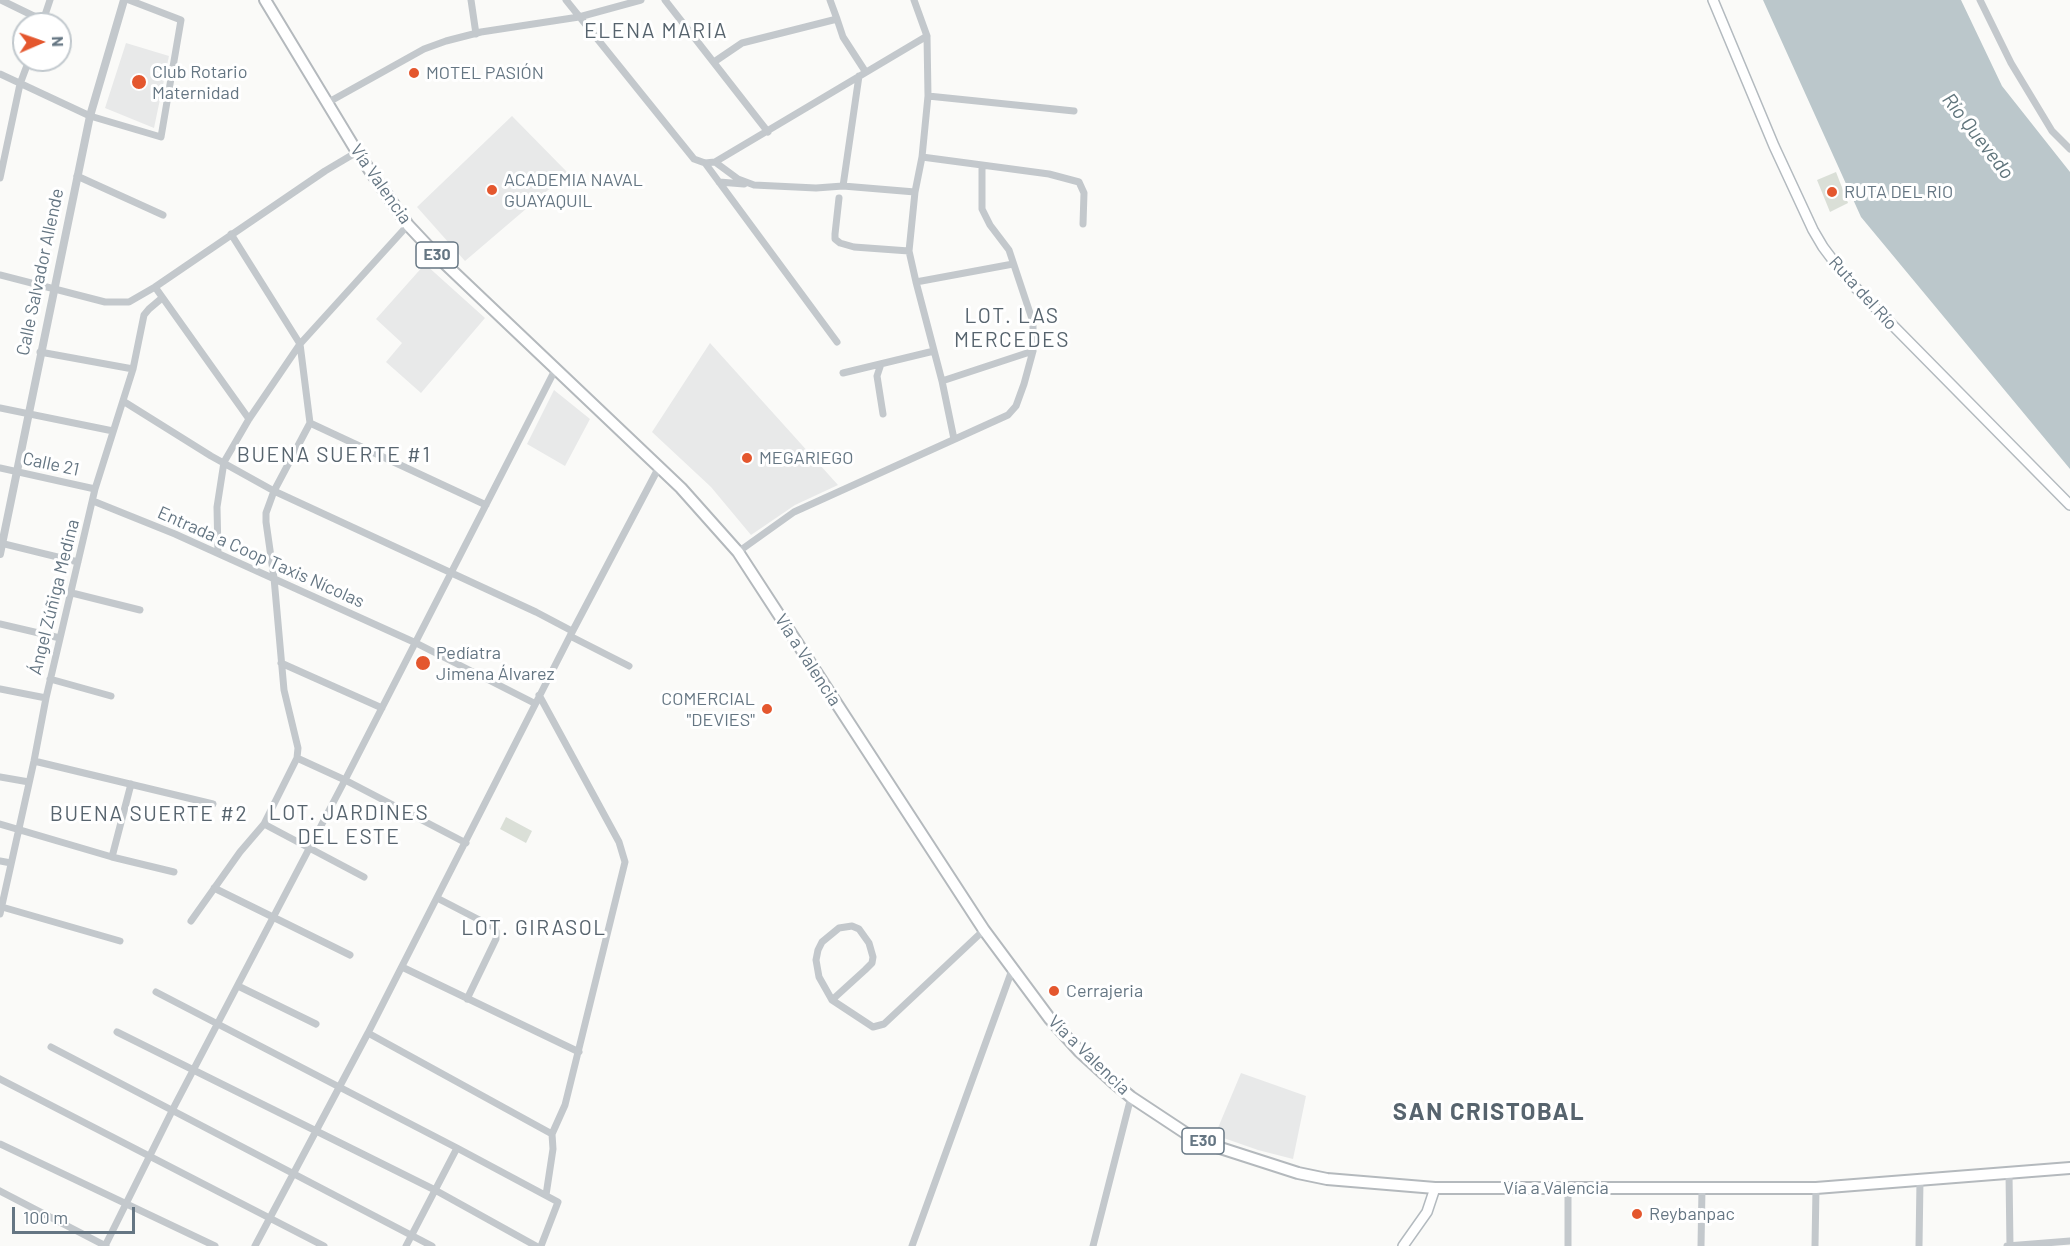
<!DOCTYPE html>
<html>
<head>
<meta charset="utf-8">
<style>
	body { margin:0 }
	#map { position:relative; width:2070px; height:1246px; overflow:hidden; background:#fafaf8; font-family:Barlow,sans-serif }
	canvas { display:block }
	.north { position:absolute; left:12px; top:12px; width:60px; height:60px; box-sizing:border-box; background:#fff; border:2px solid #c1c8cd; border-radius:50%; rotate:88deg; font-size:16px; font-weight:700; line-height:24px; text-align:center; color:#657683 }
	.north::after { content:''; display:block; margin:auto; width:21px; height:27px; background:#e4572e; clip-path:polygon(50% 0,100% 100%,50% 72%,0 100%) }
	.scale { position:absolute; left:12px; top:1207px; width:123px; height:27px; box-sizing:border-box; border:3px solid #657683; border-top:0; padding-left:8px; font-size:18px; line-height:21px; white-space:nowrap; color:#657683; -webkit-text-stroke:4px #fff; paint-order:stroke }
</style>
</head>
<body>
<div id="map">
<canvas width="2070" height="1246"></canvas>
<div class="north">N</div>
<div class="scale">100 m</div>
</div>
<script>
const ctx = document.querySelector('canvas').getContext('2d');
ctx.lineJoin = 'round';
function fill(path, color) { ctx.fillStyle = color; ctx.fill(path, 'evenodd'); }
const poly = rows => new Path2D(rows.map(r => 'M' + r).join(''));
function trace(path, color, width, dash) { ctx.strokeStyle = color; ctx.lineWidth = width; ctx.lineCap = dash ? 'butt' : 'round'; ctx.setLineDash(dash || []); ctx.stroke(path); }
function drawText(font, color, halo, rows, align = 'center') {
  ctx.font = font + ' Barlow,sans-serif'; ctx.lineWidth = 6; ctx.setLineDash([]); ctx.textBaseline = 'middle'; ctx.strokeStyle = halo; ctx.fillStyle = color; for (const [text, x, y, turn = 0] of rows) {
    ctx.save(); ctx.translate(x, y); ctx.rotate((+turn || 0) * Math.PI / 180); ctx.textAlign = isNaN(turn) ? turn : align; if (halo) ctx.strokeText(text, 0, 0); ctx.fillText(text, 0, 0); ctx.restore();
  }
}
const built = poly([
	[126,43,169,56,154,128,105,108],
	[512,116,568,173,465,261,417,207],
	[425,264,485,318,421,393,386,362,402,343,376,319],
	[710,343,838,485,795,505,751,535,711,487,652,432],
	[554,390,590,419,565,466,527,444],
	[1241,1073,1306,1096,1293,1159,1258,1150,1215,1135]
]);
const green = poly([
	[1836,172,1848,203,1830,212,1817,180],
	[506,817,532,831,526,843,500,829]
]);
const water = poly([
	[1763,0,1961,0,2002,86,2070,172,2070,469,1861,217]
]);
const minor = poly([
	[1,0,44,21],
	[471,0,476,34],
	[566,0,694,159,705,163,715,162],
	[665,0,768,132],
	[914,0,927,36],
	[1980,0,2011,63,2052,131,2070,149],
	[837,19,843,37,865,71],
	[42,24,50,0],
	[714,62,742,43,837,19,830,0],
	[0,74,90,116,161,137,181,20,129,0],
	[928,96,1074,111],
	[327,103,424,49,446,41,481,32,579,17,641,0],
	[922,157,982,165],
	[705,163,837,342],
	[77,176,163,215],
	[0,178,20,84,29,60],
	[719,182,744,184],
	[843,186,859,76],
	[915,192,843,186,816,188,754,185,738,179,715,162,927,36,928,96,922,157,915,192,909,251,916,282],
	[839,198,835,234,835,239,840,243,854,247,909,251],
	[231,234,300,344,408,225],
	[0,275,105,302,129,302,155,287,325,171,357,152],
	[155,287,249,419],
	[40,352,133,369],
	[881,364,877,376,883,414],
	[843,373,934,351],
	[942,381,916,282,1013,264],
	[123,401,211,456,274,491,536,612,572,631],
	[0,408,113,431],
	[310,423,486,505],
	[954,439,942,381,1033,351],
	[0,468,95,489],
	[93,501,175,534,416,643,534,703],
	[0,543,78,562],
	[738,552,794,512,1008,415,1016,406,1024,384,1033,351,1033,322,1009,250,990,225,982,209,982,165,1049,174,1079,182,1084,193,1083,224],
	[218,553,217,507,224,462,249,419,300,344],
	[72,593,140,610],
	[0,624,60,638],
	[281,663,382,708],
	[629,666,570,636,659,467],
	[50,679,111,696],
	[0,689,46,698],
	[539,695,619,842,625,862,565,1105,552,1134,553,1149,546,1195],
	[297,758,345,780,466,843],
	[34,761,213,804],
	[0,777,29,782],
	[131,784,112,857,174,872],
	[0,824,112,857],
	[264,824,297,758,298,748,284,690,274,578,266,522,266,513,274,491,310,423,300,344],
	[0,861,11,863],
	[214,888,350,955],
	[437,898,495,928,496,931,496,939,467,999],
	[2,907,120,941],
	[0,914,34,761,46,698,95,489,133,369,144,315,149,309,162,298],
	[191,921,240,852,264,824,364,877],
	[402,967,579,1052],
	[238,986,316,1024],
	[156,992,457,1148,406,1246],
	[832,1000,865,970,872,963,873,957,869,943,859,929,852,926,839,928,822,942,818,950,816,960,819,977,832,1000,873,1027,884,1024,984,930],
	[117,1032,435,1190,536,1246],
	[51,1047,432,1246],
	[0,1079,324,1246],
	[552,1134,368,1033,570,636],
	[0,1144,215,1246],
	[457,1148,558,1202,541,1246],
	[2009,1174,2010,1246],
	[0,1191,106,1246],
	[105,1246,175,1105,345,780,556,368],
	[255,1246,368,1033],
	[912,1246,1012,970],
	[1093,1246,1131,1097],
	[1568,1246,1568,1188],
	[1701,1246,1702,1189],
	[1815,1246,1816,1188],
	[1919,1246,1920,1180],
	[2007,1246,2070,1241]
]);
const tertiary = poly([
	[0,554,90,116,124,0]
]);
const secondary = poly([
	[1713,0,1774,146,1813,230,1823,247,1847,279,2070,505],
	[1403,1246,1427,1212,1435,1188]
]);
const trunk = poly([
	[265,0,357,152,408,225,440,259,681,488,738,552,984,930,1050,1019,1079,1051,1113,1082,1131,1097,1187,1134,1211,1145,1298,1173,1327,1179,1435,1188,1816,1188,2070,1168]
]);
const markers = [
	[414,73,6,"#e4572e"],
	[139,82,8,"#e4572e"],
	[492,190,6,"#e4572e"],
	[1832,192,6,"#e4572e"],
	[747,458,6,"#e4572e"],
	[423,663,8,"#e4572e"],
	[767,709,6,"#e4572e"],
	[1054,991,6,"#e4572e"],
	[1637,1214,6,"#e4572e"]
];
const shields = [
	[437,255,42],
	[1203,1141,42]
];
const shieldNames = [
	["E30",437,255],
	["E30",1203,1141]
];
const poiNames = [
	["Club Rotario",152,72],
	["Maternidad",152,93],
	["MOTEL PASIÓN",426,73],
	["ACADEMIA NAVAL",504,180],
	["GUAYAQUIL",504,201],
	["RUTA DEL RIO",1844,192],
	["MEGARIEGO",759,458],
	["Pedíatra",436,653],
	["Jimena Álvarez",436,674],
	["COMERCIAL",755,699,"right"],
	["\"DEVIES\"",755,720,"right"],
	["Cerrajeria",1066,991],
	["Reybanpac",1649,1214]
];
const streetNames = [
	["Vía Valencia",381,184,55],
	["Calle Salvador Allende",40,272,-78],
	["Ruta del Río",1863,293,48],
	["Calle 21",51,464,12],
	["Entrada a Coop Taxis Nícolas",261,557,24],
	["Ángel Zúñiga Medina",54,597,-76],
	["Vía a Valencia",808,660,57],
	["Vía a Valencia",1089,1055,44],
	["Vía a Valencia",1556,1188]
];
const waterNames = [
	["Río Quevedo",1978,136,52]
];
const quarterNames = [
	["ELENA MARIA",656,31],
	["LOT. LAS",1012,316],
	["MERCEDES",1012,340],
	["BUENA SUERTE #1",334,455],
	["LOT. JARDINES",349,813],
	["DEL ESTE",349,837],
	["BUENA SUERTE #2",149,814],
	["LOT. GIRASOL",534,928]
];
const districtNames = [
	["SAN CRISTOBAL",1489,1112]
];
fill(built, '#e8e9e9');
fill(green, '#dadfd7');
fill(water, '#bbc7cb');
trace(secondary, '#b3babf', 12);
trace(trunk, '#b4b9bd', 14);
trace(minor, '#c3c8cc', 7);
trace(tertiary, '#c3c8cc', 8);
trace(secondary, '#fff', 9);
trace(trunk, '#fff', 10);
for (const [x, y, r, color] of markers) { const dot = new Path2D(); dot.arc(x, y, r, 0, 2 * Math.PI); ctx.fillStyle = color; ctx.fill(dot); trace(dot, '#fff', 2); }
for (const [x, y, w] of shields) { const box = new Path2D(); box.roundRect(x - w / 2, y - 13, w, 26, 4.5); ctx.fillStyle = '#fff'; ctx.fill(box); trace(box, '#657683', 1.5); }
drawText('bold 16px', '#657683', null, shieldNames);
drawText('18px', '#657683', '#fff', poiNames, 'left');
drawText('18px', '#657683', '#fff', streetNames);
drawText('italic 20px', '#60757c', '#fff', waterNames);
ctx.letterSpacing = '1.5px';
drawText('21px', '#57646e', '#fff', quarterNames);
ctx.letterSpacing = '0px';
ctx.letterSpacing = '1.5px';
drawText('bold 24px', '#57646e', '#fff', districtNames);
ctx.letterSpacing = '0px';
</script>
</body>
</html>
